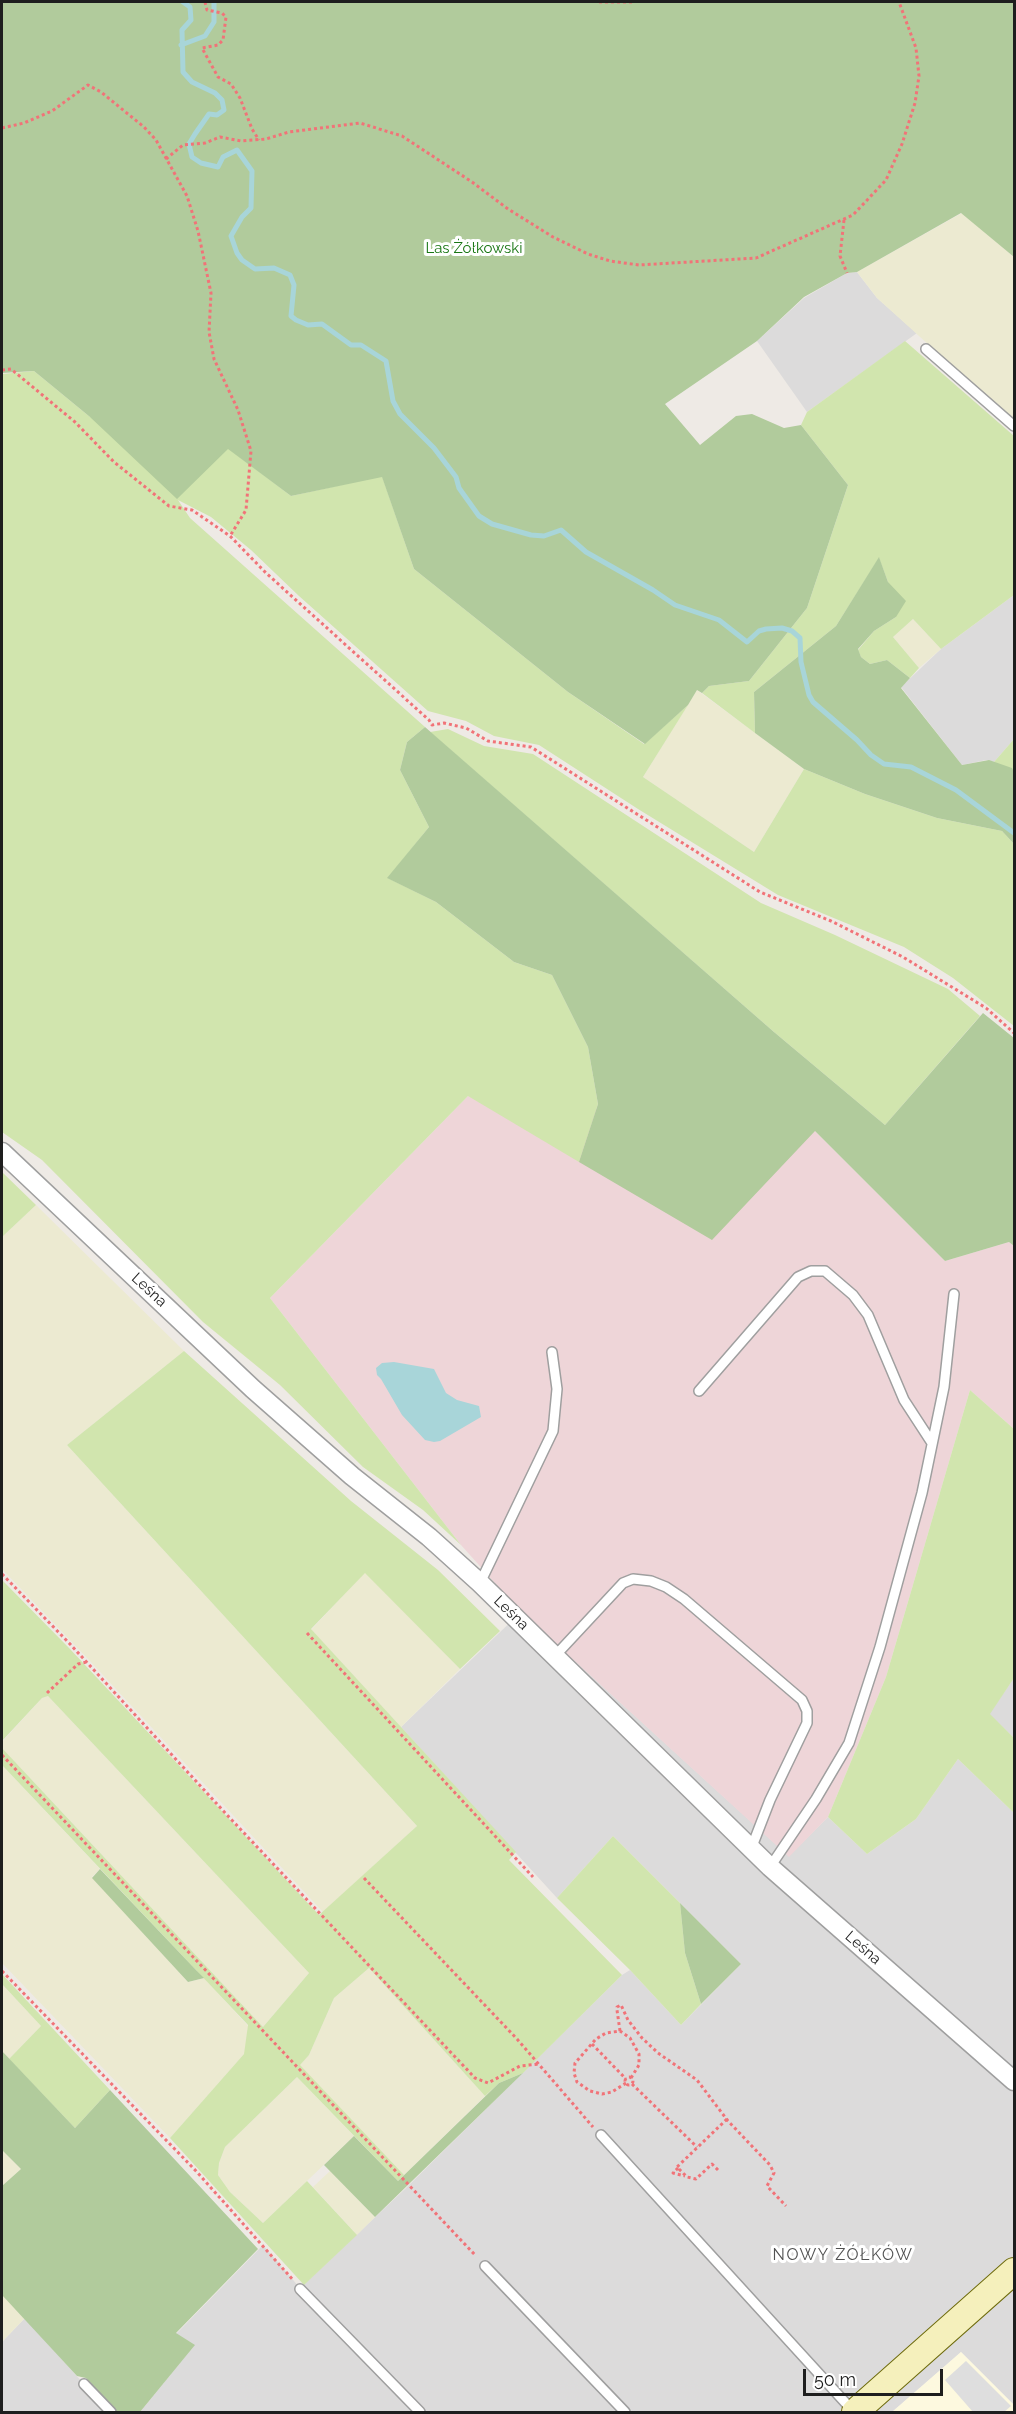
<!DOCTYPE html>
<html>
<head>
<meta charset="utf-8">
<style>
	body { margin:0 }
	#map { position:relative; width:1016px; height:2414px; overflow:hidden; background:#eeeae5; font-family:Raleway,sans-serif }
	canvas { display:block }
	.frame { position:absolute; inset:0; border:3px solid #1e1e1e; pointer-events:none }
	.scale { position:absolute; left:803px; top:2369px; width:140px; height:27px; box-sizing:border-box; border:3px solid #1e1e1e; border-top:0; padding-left:8px; font-size:18px; line-height:21px; white-space:nowrap; color:#1e1e1e; -webkit-text-stroke:4px #fff; paint-order:stroke }
</style>
</head>
<body>
<div id="map">
<canvas width="1016" height="2414"></canvas>
<div class="frame"></div>
<div class="scale">50 m</div>
</div>
<script>
const ctx = document.querySelector('canvas').getContext('2d');
ctx.lineJoin = 'round';
function fill(path, color) { ctx.fillStyle = color; ctx.fill(path, 'evenodd'); }
const poly = rows => new Path2D(rows.map(r => 'M' + r).join(''));
function trace(path, color, width, dash) { ctx.strokeStyle = color; ctx.lineWidth = width; ctx.lineCap = dash ? 'butt' : 'round'; ctx.setLineDash(dash || []); ctx.stroke(path); }
function drawText(font, color, halo, rows, align = 'center') {
  ctx.font = font + ' Raleway,sans-serif'; ctx.lineWidth = 6; ctx.setLineDash([]); ctx.textBaseline = 'middle'; ctx.strokeStyle = halo; ctx.fillStyle = color; for (const [text, x, y, turn = 0] of rows) {
    ctx.save(); ctx.translate(x, y); ctx.rotate((+turn || 0) * Math.PI / 180); ctx.textAlign = isNaN(turn) ? turn : align; if (halo) ctx.strokeText(text, 0, 0); ctx.fillText(text, 0, 0); ctx.restore();
  }
}
const residential = poly([
	[857,272,877,298,917,333,807,412,757,341,804,298,847,273],
	[1014,595,1014,739,994,762,986,760,962,765,901,687,941,649],
	[521,1612,789,1856,828,1817,867,1854,916,1819,958,1759,1014,1813,1014,2405,961,2352,892,2412,140,2412,194,2346,176,2334,263,2245,300,2288,405,2189,622,1975,630,1970,681,2025,741,1964,613,1836,557,1898,401,1727],
	[1014,1678,1014,1738,989,1714],
	[25,2318,84,2384,114,2412,2,2412,2,2342]
]);
const commercial = poly([
	[468,1096,815,1131,945,1261,1009,1242,1014,1246,1014,1429,970,1390,886,1677,828,1817,789,1857,521,1612,461,1545,270,1298]
]);
const education = poly([
	[961,2352,1014,2405,1014,2412,892,2412]
]);
const farmland = poly([
	[962,213,1014,257,1014,422,877,298,857,272],
	[913,619,941,649,919,668,893,637],
	[697,690,804,769,754,852,643,777],
	[36,1205,184,1351,67,1445,417,1826,323,1912,89,1660,2,1569,2,1237],
	[365,1572,460,1669,401,1727,311,1630],
	[48,1696,309,1973,263,2027,2,1748,2,1742,42,1698],
	[2,1765,100,1869,92,1877,188,1982,204,1978,248,2026,245,2053,170,2138,2,1963],
	[369,1968,485,2096,404,2175,299,2065,309,2055,334,1998],
	[2,1984,41,2026,9,2059,2,2051],
	[297,2077,354,2136,263,2223,230,2192,218,2175,219,2163,225,2147],
	[2,2150,21,2169,2,2186],
	[330,2171,375,2217,357,2235,313,2187],
	[2,2295,25,2318,2,2342]
]);
const grass = poly([
	[905,341,1014,436,1014,595,941,649,913,619,893,637,919,668,910,678,887,660,870,664,861,657,858,650,874,631,896,617,888,582,879,558,836,626,754,692,755,733,702,693,709,686,749,681,807,608,848,485,801,425,807,412],
	[34,371,90,417,228,448,291,496,382,476,414,569,568,692,644,744,688,705,643,777,754,852,804,769,865,794,937,818,1002,831,1014,844,1014,1026,953,978,904,947,778,895,638,809,539,745,494,736,466,721,428,711,299,596,251,550,211,517,178,500,190,518,425,727,407,742,400,770,429,827,388,878,436,902,514,962,552,975,588,1047,598,1104,579,1162,468,1096,270,1298,461,1545,423,1510,363,1467,280,1385,203,1322,42,1160,2,1132,2,374],
	[448,729,484,746,533,754,761,903,835,935,948,989,980,1016,885,1125,774,1032,430,732],
	[1014,739,1014,772,994,762],
	[2,1172,36,1205,2,1237],
	[184,1351,351,1501,438,1570,500,1631,460,1669,365,1573,311,1629,516,1852,509,1860,622,1975,523,2073,499,2083,485,2096,369,1968,334,1998,309,2055,300,2065,404,2175,398,2181,297,2077,225,2147,219,2163,218,2175,230,2192,263,2223,307,2181,357,2235,304,2285,170,2138,244,2054,248,2025,2,1765,2,1748,263,2027,309,1973,48,1696,42,1698,2,1741,2,1580,70,1649,319,1915,417,1826,67,1445],
	[970,1390,1014,1429,1014,1678,990,1714,1014,1738,1014,1813,958,1759,916,1819,867,1854,828,1817,886,1677],
	[613,1836,680,1903,685,1953,701,2004,681,2025,630,1970,557,1898],
	[2,1974,110,2090,75,2128,9,2059,41,2026,2,1984]
]);
const forest = poly([
	[2,2,1014,2,1014,257,961,213,857,272,847,273,804,297,757,341,665,404,700,445,736,416,752,414,784,428,801,425,848,485,807,608,749,681,709,686,702,693,697,690,688,705,645,744,568,692,414,569,382,477,291,496,228,449,177,499,90,417,34,371,2,373],
	[879,557,888,582,906,601,896,617,874,631,858,649,861,657,870,664,887,660,910,678,901,688,962,765,989,760,1012,768,1014,772,1014,844,1002,831,937,818,865,794,804,769,755,733,754,692,836,626],
	[425,727,774,1032,885,1125,983,1013,1014,1038,1014,1246,1009,1242,945,1261,815,1131,712,1240,579,1162,598,1104,588,1047,552,975,514,962,436,902,387,878,429,827,400,770,407,742],
	[100,1869,196,1970,204,1978,188,1982,92,1878],
	[680,1903,741,1964,701,2004,685,1953],
	[2,2051,75,2128,110,2090,258,2249,176,2333,195,2345,140,2412,116,2412,86,2378,77,2376,2,2295,2,2186,21,2169,2,2150],
	[523,2073,375,2217,324,2165,354,2136,398,2181,499,2083]
]);
const parking = poly([
	[966,2361,1011,2406,1004,2412,973,2412,945,2380]
]);
const water = poly([
	[394,1362,434,1369,446,1393,457,1400,479,1406,481,1417,440,1441,434,1442,425,1440,402,1415,381,1379,377,1375,376,1368,382,1363]
]);
const stream = poly([
	[183,2,190,7,191,20,182,30,183,72,192,82,215,93,222,100,224,110,217,115,209,114,195,134,189,144,192,157,201,163,218,167,223,157,237,150,252,171,251,208,242,217,231,236,237,253,242,260,255,269,274,268,290,275,294,285,291,316,296,320,308,325,322,324,351,345,361,345,386,361,393,401,400,414,434,448,456,477,459,488,479,516,492,524,531,535,544,536,561,530,586,552,653,590,675,605,719,620,747,642,759,631,766,629,782,628,792,631,800,638,801,662,809,695,813,702,857,740,871,755,884,764,911,767,956,790,1014,833],
	[181,45,205,36,214,22,214,2]
]);
const path = poly([
	[205,2,207,10,222,13,226,17,223,40,218,45,202,48,218,77,231,84,240,98,252,129,259,140],
	[599,2,635,2],
	[2,128,24,123,52,111,88,85,101,92,144,127,156,140,187,196,198,231,211,293,209,332,214,359,238,410,251,451,246,510,230,536],
	[166,159,183,145,205,143,220,137,241,141,266,139,289,132,360,123,402,136,472,182,508,209,553,237,588,254,610,261,639,265,756,258,853,215,886,180,902,144,915,103,919,76,916,48,899,2],
	[844,220,840,256,847,273],
	[2,370,11,369,75,422,114,462,169,506,192,510,230,536,266,573,429,720,432,725,444,723,466,728,488,741,531,747,760,892,831,921,903,957,986,1008,1014,1033],
	[2,1574,70,1644,228,1816,475,2078,488,2083,520,2066,539,2064],
	[307,1633,533,1877],
	[47,1693,78,1664,87,1662],
	[2,1755,476,2256],
	[364,1878,517,2039,593,2127],
	[2,1971,197,2172,293,2280],
	[620,2031,617,2010,617,2007,621,2005,628,2020,642,2038,658,2053,697,2080,728,2121,770,2165,774,2173,767,2186,786,2206],
	[592,2044,626,2079],
	'625 2081a4 4 0 1 1 8 0a4 4 0 1 1-8 0Z',
	[626,2083,612,2092,602,2094,590,2091,577,2082,574,2073,575,2063,596,2039,606,2033,620,2031,630,2038,639,2054,639,2065,631,2078],
	[632,2084,697,2147],
	[678,2168,673,2173,685,2176],
	[718,2170,712,2164,696,2179,687,2177,677,2167,727,2119]
]);
const service = poly([
	[926,349,1014,426],
	[699,1391,798,1277,811,1271,825,1271,853,1295,868,1315,904,1400,932,1443],
	[480,1583,553,1431,557,1389,552,1352],
	[555,1656,623,1583,633,1579,651,1581,666,1587,684,1599,795,1694,802,1700,807,1711,807,1723,770,1800,751,1849],
	[770,1867,816,1799,849,1743,880,1647,922,1493,944,1387,954,1294],
	[601,2135,853,2411],
	[485,2266,625,2412],
	[300,2289,420,2412],
	[84,2384,111,2412]
]);
const minor = poly([
	[2,1152,253,1389,352,1476,429,1537,480,1583,770,1867,1014,2081]
]);
const secondary = poly([
	[855,2412,1014,2271]
]);
const parkNames = [
	["Las Żółkowski",474,248]
];
const streetNames = [
	["Leśna",149,1290,43],
	["Leśna",511,1613,44],
	["Leśna",863,1948,41]
];
const neighbourhoodNames = [
	["NOWY ŻÓŁKÓW",843,2255]
];
fill(residential, '#dcdbdb');
fill(commercial, '#eed5d8');
fill(education, '#fdf9df');
fill(farmland, '#ecead1');
fill(grass, '#d1e5ae');
fill(forest, '#b1cb9c');
fill(parking, '#dedede');
fill(water, '#a8d5d9');
trace(stream, '#a8d5d9', 5);
trace(service, '#9f9f9f', 12);
trace(minor, '#9f9f9f', 21);
trace(secondary, '#6e6b0c', 28);
trace(path, '#f17378', 3, [3, 3]);
trace(service, '#fff', 9);
trace(minor, '#fff', 18);
trace(secondary, '#f5f0bc', 26);
drawText('15px', '#187613', '#fff', parkNames);
drawText('15px', '#1e1e1e', '#fff', streetNames);
ctx.letterSpacing = '1.5px';
drawText('16px', '#515151', '#fff', neighbourhoodNames);
ctx.letterSpacing = '0px';
</script>
</body>
</html>
